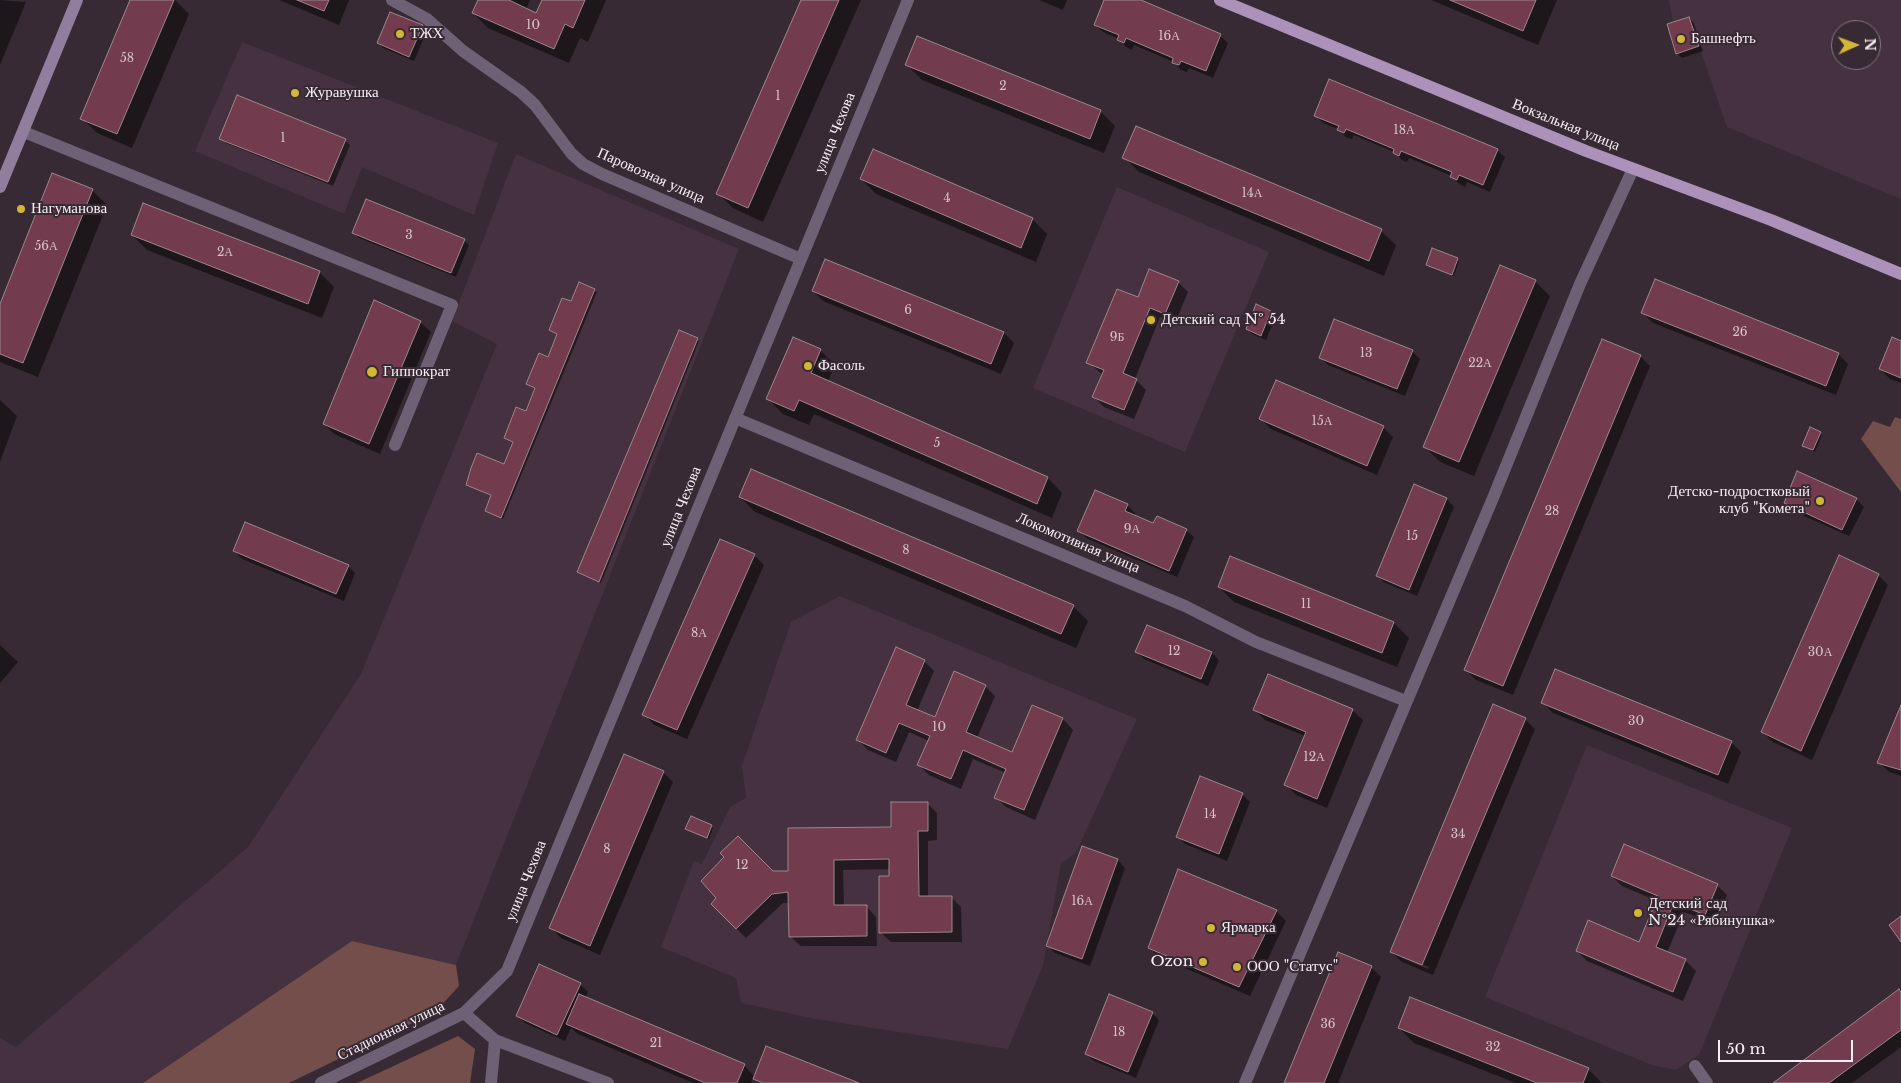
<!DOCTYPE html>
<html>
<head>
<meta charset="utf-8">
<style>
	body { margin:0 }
	#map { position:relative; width:1901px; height:1083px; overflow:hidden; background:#382a34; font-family:"Libre Baskerville",serif }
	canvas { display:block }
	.north { position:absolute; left:1831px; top:20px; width:50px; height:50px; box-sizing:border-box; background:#382a34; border:1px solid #857881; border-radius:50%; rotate:88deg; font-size:14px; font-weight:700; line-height:20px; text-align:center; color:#f8eef5 }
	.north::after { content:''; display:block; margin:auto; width:18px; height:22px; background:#d4b635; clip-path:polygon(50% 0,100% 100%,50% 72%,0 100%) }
	.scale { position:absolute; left:1718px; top:1040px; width:135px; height:22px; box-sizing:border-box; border:2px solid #f8eef5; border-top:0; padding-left:6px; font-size:15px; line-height:18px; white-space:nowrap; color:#f8eef5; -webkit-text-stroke:4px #382a34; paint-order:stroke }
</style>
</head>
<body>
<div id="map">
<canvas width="1901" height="1083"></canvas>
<div class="north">N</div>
<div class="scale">50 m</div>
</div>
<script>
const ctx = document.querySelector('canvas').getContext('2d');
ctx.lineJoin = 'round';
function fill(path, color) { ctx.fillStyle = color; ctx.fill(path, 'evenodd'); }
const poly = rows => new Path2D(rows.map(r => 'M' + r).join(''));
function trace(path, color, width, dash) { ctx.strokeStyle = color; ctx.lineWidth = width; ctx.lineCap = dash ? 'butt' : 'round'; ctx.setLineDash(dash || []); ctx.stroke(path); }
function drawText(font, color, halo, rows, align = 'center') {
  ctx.font = font + ' "Libre Baskerville",serif'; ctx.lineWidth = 4; ctx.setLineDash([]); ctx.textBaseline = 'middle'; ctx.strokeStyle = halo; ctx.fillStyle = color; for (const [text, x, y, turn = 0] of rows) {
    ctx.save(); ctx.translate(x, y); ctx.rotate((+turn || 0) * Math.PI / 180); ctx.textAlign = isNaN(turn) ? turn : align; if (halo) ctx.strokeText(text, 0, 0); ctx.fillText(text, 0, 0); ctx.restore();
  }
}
const built = poly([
	[1669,0,1901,0,1901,199,1727,127,1689,17,1673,22],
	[1841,30,1871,30,1871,60,1841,60],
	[242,42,498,143,474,215,362,167,344,214,195,151],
	[516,154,739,249,456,965,352,941,143,1083,0,1083,0,1038,16,1047,248,847,361,674,497,344,452,321],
	[1117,187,1269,252,1185,452,1033,388],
	[840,596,1137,719,1076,853,1061,863,1043,965,1008,1049,815,1019,741,1003,736,978,661,947,694,861,702,864,730,807,746,798,742,766,791,622],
	[1587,745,1792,828,1699,1055,1676,1070,1652,1065,1485,997]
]);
const green = poly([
	[1895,417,1901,419,1901,492,1861,439,1873,421,1890,427],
	[352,941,456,965,459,986,435,1012,289,1083,143,1083],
	[458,1036,475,1049,470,1083,357,1083]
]);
const shadow = poly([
	[0,0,26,2,0,65],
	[132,0,175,0,189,14,132,148,97,133,82,118],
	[279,0,349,0,339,25],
	[479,0,530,0,526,10,537,15,544,0,606,0,588,42,580,38,569,63,488,28,473,13],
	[803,0,861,0,763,222,733,208,718,194],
	[1039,0,1067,0,1063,10],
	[1105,0,1134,0,1220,36,1228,43,1213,78,1189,68,1187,72,1181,70,1174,62,1134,45,1132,50,1126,47,1119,39,1103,32,1095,25],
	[1431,0,1557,0,1538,45],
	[1689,18,1694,23,1703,51,1682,58,1677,53],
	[422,26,427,31,414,61,383,48,379,43],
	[907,65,1100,111,1115,126,1104,153,922,80],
	[1316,116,1497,150,1505,157,1490,192,1467,182,1465,187,1459,184,1452,176,1409,158,1407,162,1402,160,1394,152,1354,135,1352,139,1346,137,1338,129,1323,123],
	[221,138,345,140,350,145,333,186,226,143],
	[873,151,1032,219,1047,234,1036,262,876,194,861,179],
	[1124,157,1381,231,1396,245,1384,276,1139,172],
	[92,190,107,205,38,377,0,362,0,307],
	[354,233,464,241,469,245,456,277,359,238],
	[132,235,319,272,334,287,322,318,147,250],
	[1457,259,1459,261,1454,276,1427,265],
	[1535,281,1550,296,1474,476,1440,462,1425,447],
	[1178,282,1188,292,1175,323,1160,317,1135,379,1146,390,1134,419,1104,407,1094,397,1103,375,1088,362],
	[580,284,597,292,503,519,486,511,492,496,467,484,505,465,514,442,505,438,527,412,536,389,527,384,549,358,559,335,550,330,571,303],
	[813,291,1004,333,1014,343,1001,374,823,301],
	[1271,312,1276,316,1266,340,1252,334,1247,329],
	[1643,313,1838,354,1848,364,1836,395,1653,323],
	[420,322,431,332,380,454,334,434,324,424],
	[697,339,699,341,601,583,581,574,579,572],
	[1901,342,1901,383,1890,379,1880,369],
	[820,350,835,365,828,382,1048,478,1062,493,1052,518,814,414,809,425,783,414,768,399],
	[1412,351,1420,359,1405,396,1328,365,1320,357],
	[1640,356,1650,366,1513,695,1476,680,1465,669],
	[0,400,17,416,0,462],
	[1261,419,1383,427,1393,437,1377,475,1271,429],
	[1820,433,1822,435,1815,452,1803,445],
	[1415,486,1447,499,1454,507,1417,596,1385,583,1377,576],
	[1095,492,1127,505,1135,513,1134,516,1154,525,1186,530,1194,537,1177,577,1086,538,1079,531],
	[740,497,1073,606,1088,621,1076,648,755,512],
	[1856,499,1864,507,1849,536,1793,511,1785,503],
	[234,551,348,566,355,573,344,601,242,559],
	[754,555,764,565,687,739,654,725,644,714],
	[1231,557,1394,623,1409,638,1397,667,1234,602,1219,587],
	[1878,575,1888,585,1812,760,1773,742,1763,732],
	[0,645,18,662,0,683],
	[1137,652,1212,653,1219,660,1208,686,1144,659],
	[924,661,934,671,917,711,935,719,985,686,995,696,977,738,1013,754,1033,707,1063,719,1073,730,1035,820,1006,807,996,797,1006,773,973,759,961,789,929,775,919,765,929,741,909,732,896,762,868,750,858,740],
	[1543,703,1731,742,1741,752,1728,784,1553,713],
	[1901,709,1901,776,1889,772,1879,762],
	[1255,710,1352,710,1363,720,1327,808,1296,795,1286,785,1305,736,1265,720],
	[1525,719,1535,729,1433,975,1402,962,1391,952],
	[1402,955,1429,967,1428,969,1402,958],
	[663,772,673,782,600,955,561,938,551,928],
	[1242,794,1250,802,1227,861,1185,844,1178,836],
	[927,803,937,813,937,840,928,841,928,897,951,897,961,907,962,942,891,942,880,932,890,869,843,870,844,907,866,906,876,917,877,946,801,946,790,936,789,903,783,903,746,938,712,904,773,872,789,872,892,829],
	[711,826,713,828,709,839,689,830],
	[1118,860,1125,868,1090,966,1055,953,1048,946],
	[1612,876,1717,885,1727,895,1715,924,1684,912,1667,953,1685,960,1696,971,1683,1001,1587,961,1577,951,1640,943,1657,901,1622,886],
	[1276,911,1286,921,1250,996,1159,957,1149,947],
	[1371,967,1381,977,1338,1083,1285,1083],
	[580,984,588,992,585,998,744,1065,755,1077,855,1083,759,1083,753,1078,751,1083,693,1083,578,1034,571,1028,565,1041,525,1023,517,1016],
	[1901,989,1901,1047,1852,1083,1775,1083],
	[1152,1013,1159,1020,1136,1078,1094,1061,1086,1054],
	[1399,1028,1588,1069,1602,1083,1516,1083,1414,1043]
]);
const building = poly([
	[130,0,174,0,117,134,80,119,130,0],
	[297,0,329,0,324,11,297,0],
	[478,0,509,0,536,13,542,0,585,0,573,28,565,24,554,49,472,13,478,0],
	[801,0,839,0,748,208,716,194,801,0],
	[1104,0,1141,0,1221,34,1206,71,1181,61,1179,65,1172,63,1173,58,1126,38,1124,43,1117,40,1119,35,1094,25,1104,0],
	[1450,0,1536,0,1523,31,1450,0],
	[390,12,423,25,409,57,377,43,390,12],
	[1689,17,1699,46,1676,54,1667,24,1689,17],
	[917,36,1101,110,1090,139,905,65,917,36],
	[1329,79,1498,149,1483,185,1459,175,1457,180,1450,177,1452,172,1401,151,1399,156,1393,153,1394,149,1346,129,1344,133,1337,130,1339,126,1314,116,1329,79],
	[237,95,346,139,328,182,219,139,237,95],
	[1136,126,1382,229,1369,261,1122,158,1136,126],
	[873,149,1033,218,1021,248,860,179,873,149],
	[52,173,93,189,23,363,0,354,0,304,52,173],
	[366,199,465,239,451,273,352,233,366,199],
	[143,203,320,271,308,304,131,235,143,203],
	[1432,248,1458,258,1452,275,1426,265,1432,248],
	[825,259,1004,332,991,364,812,291,825,259],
	[1500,265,1536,280,1459,462,1423,447,1500,265],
	[1149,269,1179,281,1165,314,1150,308,1123,373,1137,379,1124,410,1092,397,1104,370,1086,363,1117,289,1138,297,1149,269],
	[1655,279,1839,353,1826,386,1641,313,1655,279],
	[579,282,595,289,501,518,485,511,491,495,466,485,471,468,477,453,504,464,513,442,504,438,516,407,526,411,535,388,526,384,539,353,548,357,557,334,549,330,562,298,571,301,579,282],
	[374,300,421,321,369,444,323,424,374,300],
	[1256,304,1271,311,1261,336,1246,329,1256,304],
	[1334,319,1413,350,1397,389,1319,358,1334,319],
	[679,330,698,338,599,582,577,572,679,330],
	[793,337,821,349,811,373,1048,477,1037,504,799,400,794,411,766,399,793,337],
	[1892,337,1901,341,1901,378,1879,369,1892,337],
	[1602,339,1641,355,1503,686,1464,670,1602,339],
	[1276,380,1384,426,1367,466,1259,419,1276,380],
	[1810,427,1821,432,1813,450,1802,446,1810,427],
	[751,469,1074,605,1061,634,739,497,751,469],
	[1797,471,1857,498,1842,530,1784,503,1797,471],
	[1414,484,1447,498,1409,590,1376,576,1414,484],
	[1095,490,1128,504,1125,511,1153,523,1157,516,1187,529,1169,571,1077,531,1095,490],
	[245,522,349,565,336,594,233,551,245,522],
	[720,539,755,554,677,730,642,715,720,539],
	[1839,555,1879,574,1801,751,1761,732,1839,555],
	[1230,556,1394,622,1382,653,1218,587,1230,556],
	[1147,625,1212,652,1201,679,1135,652,1147,625],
	[896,647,925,660,906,705,935,717,954,671,986,685,966,732,1012,752,1032,705,1063,718,1024,810,994,798,1006,769,963,750,951,779,917,765,930,736,899,723,886,753,856,740,896,647],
	[1555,669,1732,741,1718,775,1541,703,1555,669],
	[1268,674,1353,709,1317,799,1284,785,1306,732,1253,710,1268,674],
	[1493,704,1526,718,1422,965,1390,952,1493,704],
	[1901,705,1901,770,1877,763,1901,705],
	[624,754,664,771,590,946,549,928,624,754],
	[1200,776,1243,793,1219,854,1176,837,1200,776],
	[891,802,928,802,928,831,918,831,919,896,952,896,952,932,879,933,879,876,889,876,889,859,834,860,834,905,867,905,867,936,789,937,788,892,772,894,736,929,711,904,716,898,701,881,724,857,720,853,738,836,773,871,788,871,788,828,891,827,891,802],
	[691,816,712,825,707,838,685,829,691,816],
	[1624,844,1718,884,1705,915,1674,902,1656,947,1686,959,1673,992,1576,951,1588,920,1639,942,1658,896,1611,876,1624,844],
	[1082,846,1118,859,1082,959,1046,946,1082,846],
	[1178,869,1277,910,1239,987,1148,948,1178,869],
	[1901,916,1901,942,1889,925,1901,916],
	[1338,952,1372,966,1324,1083,1284,1083,1338,952],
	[539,964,581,983,557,1035,516,1016,539,964],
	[1899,989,1901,992,1901,1030,1829,1083,1773,1083,1899,989],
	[579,994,745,1064,737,1083,705,1083,566,1024,579,994],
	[1109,994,1153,1012,1128,1072,1085,1054,1109,994],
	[1410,997,1589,1068,1583,1083,1537,1083,1398,1028,1410,997],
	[766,1046,859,1083,763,1083,753,1079,766,1046]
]);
const street = poly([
	[392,0,427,19,463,51,521,92,535,105,571,153,583,164,602,174,801,259],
	[24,132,452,305,395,445],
	[735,418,1185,606,1256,642,1406,701],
	[464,1013,507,971,908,0],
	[1695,1066,1707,1083],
	[321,1083,464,1013,495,1040,608,1083],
	[491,1083,495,1040],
	[1245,1083,1493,498,1580,284,1633,169]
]);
const secondary = poly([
	[0,187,77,0]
]);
const primary = poly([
	[1220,0,1586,151,1771,220,1901,274]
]);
const markers = [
	[400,34,5,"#d4b635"],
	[1681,39,5,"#d4b635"],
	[295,93,5,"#d4b635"],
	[21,209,5,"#d4b635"],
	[1151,320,5,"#d4b635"],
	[808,366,5,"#d4b635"],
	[372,372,6,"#d4b635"],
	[1820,501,5,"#d4b635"],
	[1638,913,5,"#d4b635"],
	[1211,928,5,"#d4b635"],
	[1203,962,5,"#d4b635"],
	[1237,967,5,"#d4b635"]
];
const numberNames = [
	["10",533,26],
	["16А",1169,37],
	["58",127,59],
	["2",1003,87],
	["1",778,97],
	["18А",1404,131],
	["1",283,139],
	["14А",1252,194],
	["4",947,199],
	["3",409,236],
	["56А",46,247],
	["2А",225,253],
	["6",908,311],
	["26",1740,333],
	["9Б",1117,338],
	["13",1366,354],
	["22А",1480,364],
	["15А",1322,422],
	["5",937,444],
	["28",1552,512],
	["9А",1132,530],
	["15",1412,537],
	["8",906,551],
	["11",1306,605],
	["8А",699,634],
	["12",1174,652],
	["30А",1820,653],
	["30",1636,722],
	["10",939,728],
	["12А",1314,758],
	["14",1210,815],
	["34",1458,835],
	["8",607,850],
	["12",742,866],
	["16А",1082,902],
	["36",1328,1025],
	["18",1119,1033],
	["21",656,1044],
	["32",1493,1048]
];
const poiNames = [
	["ТЖХ",410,34],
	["Башнефть",1691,39],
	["Журавушка",305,93],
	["Нагуманова",31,209],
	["Детский сад № 54",1161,320],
	["Фасоль",818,366],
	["Гиппократ",383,372],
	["Детско-подростковый",1810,492,"right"],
	["клуб \"Комета\"",1810,509,"right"],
	["Детский сад",1648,904],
	["№24 «Рябинушка»",1648,921],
	["Ярмарка",1221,928],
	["Ozon",1193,962,"right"],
	["ООО \"Статус\"",1247,967]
];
const streetNames = [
	["Вокзальная улица",1566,125,22],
	["улица Чехова",835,133,-68],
	["Паровозная улица",651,176,24],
	["улица Чехова",681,507,-68],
	["Локомотивная улица",1078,543,23],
	["улица Чехова",526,881,-68],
	["Стадионная улица",391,1031,-26]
];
fill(built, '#45313f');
fill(green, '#734e4b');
fill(shadow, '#0007');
fill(building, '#723c4e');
trace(building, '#9c878c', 1);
trace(street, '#6e6176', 12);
trace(secondary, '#917d9d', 12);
trace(primary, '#ac92bb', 12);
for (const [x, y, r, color] of markers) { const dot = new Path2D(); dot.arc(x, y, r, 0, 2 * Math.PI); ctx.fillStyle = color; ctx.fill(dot); trace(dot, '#382a34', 2); }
drawText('12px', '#d6c2cb', null, numberNames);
drawText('15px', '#f8eef5', '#382a34', poiNames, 'left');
drawText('15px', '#f8eef5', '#382a34', streetNames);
</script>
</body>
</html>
